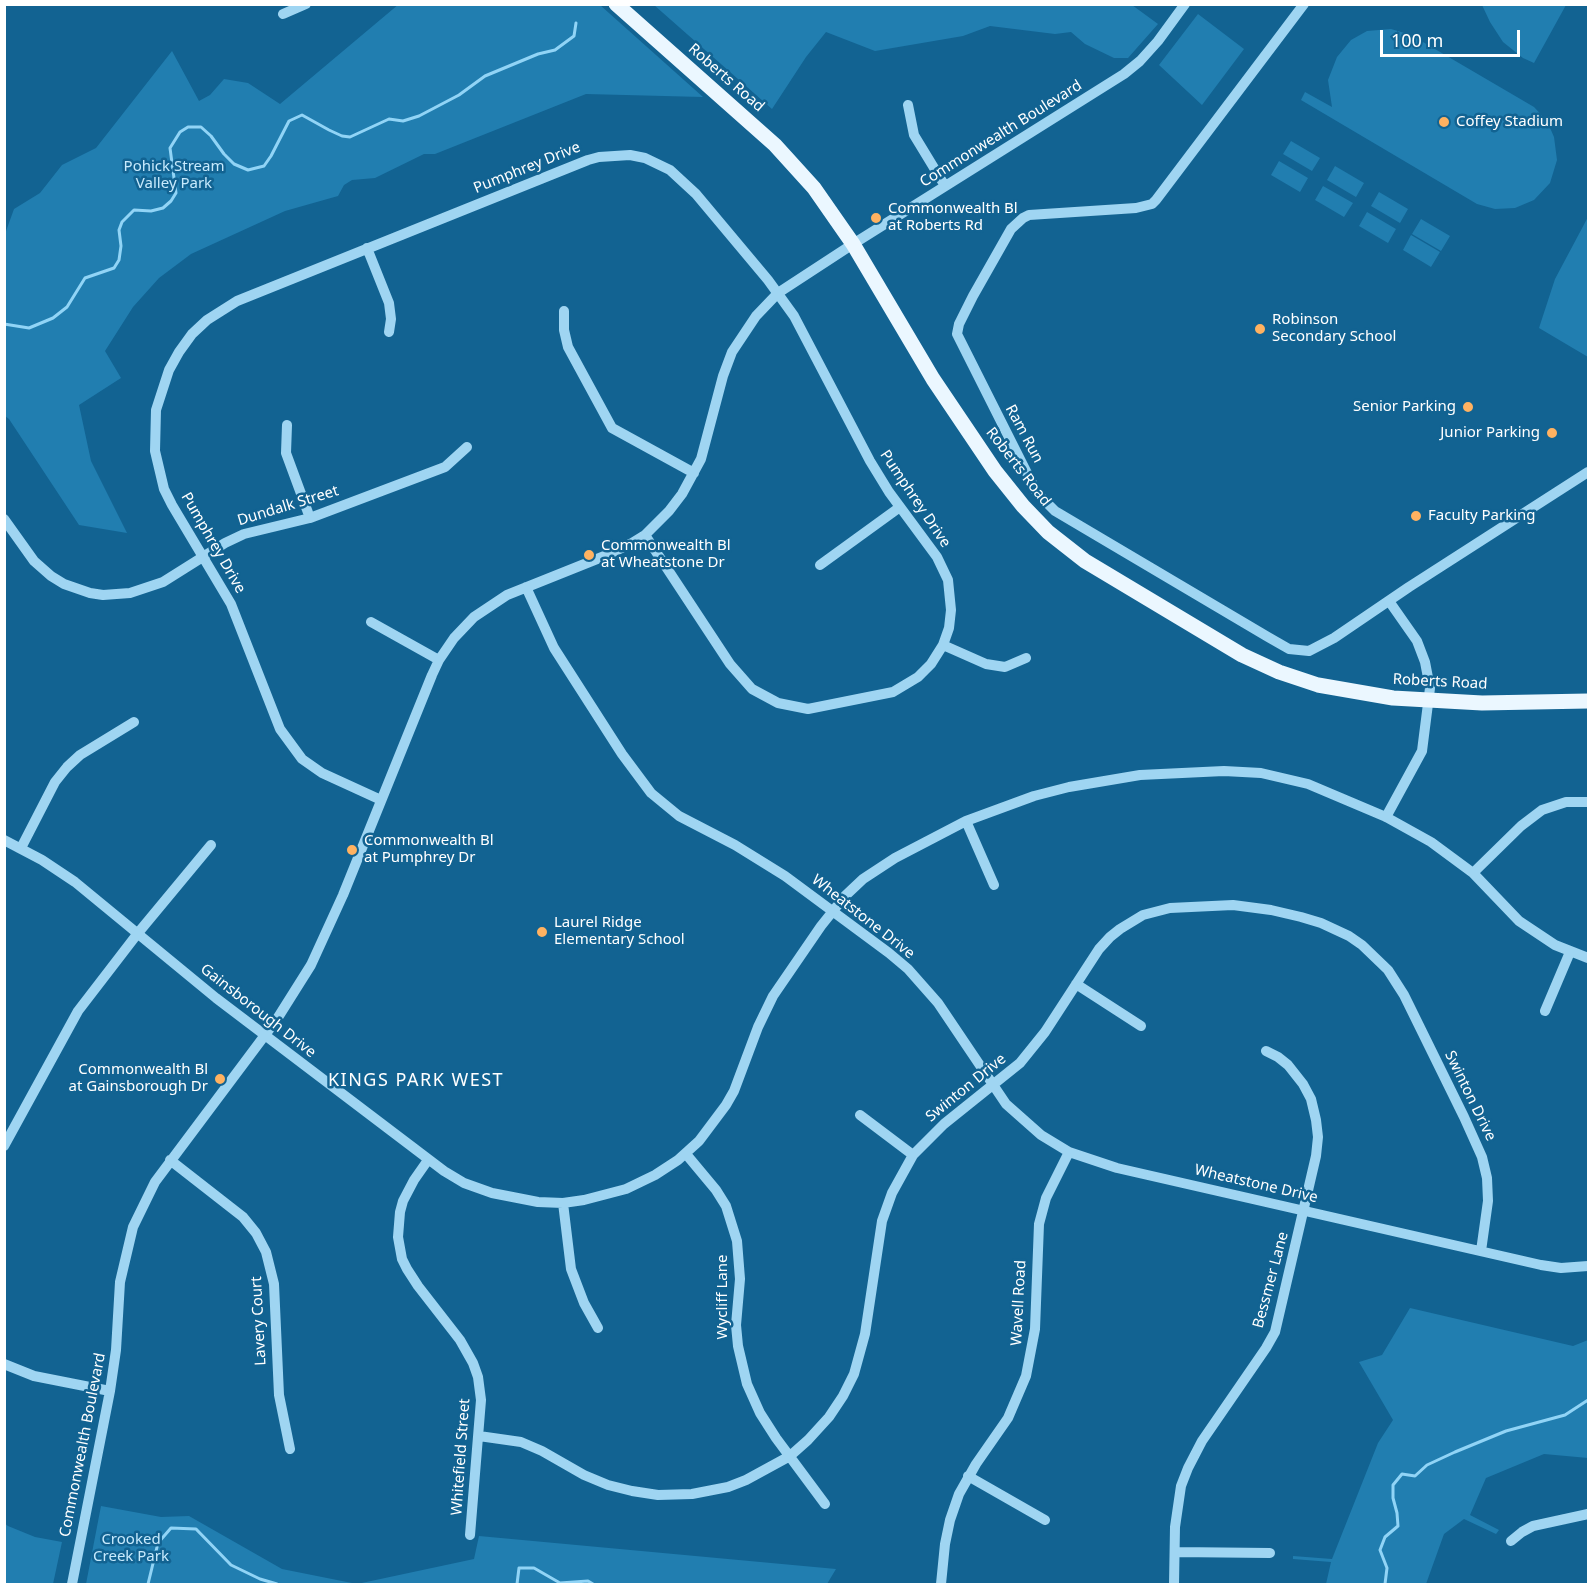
<!DOCTYPE html>
<html>
<head>
<meta charset="utf-8">
<style>
	body { margin:0 }
	#map { position:relative; width:1593px; height:1589px; overflow:hidden; background:#126392; font-family:"Noto Sans",sans-serif }
	canvas { display:block }
	.frame { position:absolute; inset:0; border:6px solid #fff; pointer-events:none }
	.scale { position:absolute; left:1380px; top:30px; width:140px; height:27px; box-sizing:border-box; border:3px solid #fff; border-top:0; padding-left:8px; font-size:18px; line-height:21px; white-space:nowrap; color:#fff; -webkit-text-stroke:4px #126392; paint-order:stroke }
</style>
</head>
<body>
<div id="map">
<canvas width="1593" height="1589"></canvas>
<div class="frame"></div>
<div class="scale">100 m</div>
</div>
<script>
const ctx = document.querySelector('canvas').getContext('2d');
ctx.lineJoin = 'round';
function fill(path, color) { ctx.fillStyle = color; ctx.fill(path, 'evenodd'); }
const poly = rows => new Path2D(rows.map(r => 'M' + r).join(''));
function trace(path, color, width, dash) { ctx.strokeStyle = color; ctx.lineWidth = width; ctx.lineCap = dash ? 'butt' : 'round'; ctx.setLineDash(dash || []); ctx.stroke(path); }
function drawText(font, color, halo, rows, align = 'center') {
  ctx.font = font + ' "Noto Sans",sans-serif'; ctx.lineWidth = 5; ctx.setLineDash([]); ctx.textBaseline = 'middle'; ctx.strokeStyle = halo; ctx.fillStyle = color; for (const [text, x, y, turn = 0] of rows) {
    ctx.save(); ctx.translate(x, y); ctx.rotate((+turn || 0) * Math.PI / 180); ctx.textAlign = isNaN(turn) ? turn : align; if (halo) ctx.strokeText(text, 0, 0); ctx.fillText(text, 0, 0); ctx.restore();
  }
}
const green = poly([
	[399,4,600,5,703,97,586,94,435,154,424,154,375,178,352,180,344,185,338,196,285,211,191,254,159,278,133,307,105,351,121,378,79,405,91,461,127,533,79,525,9,419,5,416,5,234,14,209,40,193,62,165,96,148,172,51,199,101,210,95,224,79,248,83,280,104],
	[1132,5,1158,24,1128,58,1114,58,1085,44,1071,32,1055,34,990,26,963,36,875,51,826,32,806,57,772,109,654,5],
	[1482,5,1482,4,1566,5,1534,63,1523,58,1503,42,1490,22],
	[1198,14,1244,49,1202,105,1159,65],
	[1391,29,1411,35,1534,107,1547,121,1554,137,1557,160,1550,183,1534,200,1515,208,1495,209,1477,204,1301,100,1305,92,1332,107,1328,80,1337,57,1351,40,1367,31],
	[1291,141,1320,158,1312,171,1283,154],
	[1279,161,1308,178,1300,192,1271,175],
	[1335,166,1364,183,1356,197,1327,180],
	[1323,186,1353,203,1344,217,1315,200],
	[1379,192,1408,209,1400,223,1371,206],
	[1367,212,1396,229,1388,243,1359,226],
	[1588,217,1588,357,1539,328,1555,279],
	[1421,219,1450,236,1441,251,1412,234],
	[1411,235,1440,252,1431,267,1403,250],
	[1410,1308,1573,1346,1588,1340,1588,1458,1544,1454,1486,1478,1470,1515,1499,1530,1496,1534,1464,1519,1444,1534,1426,1584,1326,1584,1331,1562,1293,1559,1293,1556,1332,1559,1378,1443,1393,1420,1359,1362,1382,1355],
	[101,1506,161,1517,189,1516,282,1569,357,1584,474,1559,479,1536,836,1569,827,1584,86,1584],
	[4,1523,8,1526,35,1537,62,1542,53,1584,5,1584]
]);
const stream = poly([
	[4,324,29,328,53,318,67,307,85,278,114,268,119,260,121,246,119,230,122,222,134,210,151,211,163,208,171,201,176,193,170,148,180,132,188,127,201,127,211,136,224,154,234,164,248,170,264,166,271,156,289,121,302,115,329,130,342,136,350,137,389,119,403,121,419,116,459,95,485,76,538,54,555,50,574,36,576,23],
	[148,1584,158,1543,171,1528,196,1529,231,1565,260,1579,277,1584],
	[517,1584,519,1568,534,1568,560,1583,588,1581,593,1584],
	[1385,1584,1387,1568,1380,1550,1385,1537,1398,1526,1397,1513,1393,1498,1393,1485,1402,1474,1415,1476,1427,1465,1455,1452,1506,1431,1565,1415,1588,1400]
]);
const minor = poly([
	[1304,4,1156,200,1152,204,1136,208,1029,215,1023,218,1011,229,973,296,959,324,957,334,1037,493,1055,511,1268,637,1289,649,1309,651,1334,638,1409,587,1588,472],
	[283,14,306,4],
	[908,105,914,135,945,186],
	[367,248,389,303,391,319,389,332],
	[564,311,564,330,568,347,612,428,694,473],
	[287,425,286,453,310,518],
	[4,519,34,561,51,576,64,584,90,593,103,595,130,593,163,582,225,543,244,534,310,518,445,467,467,447],
	[820,565,900,507],
	[526,587,554,648,622,754,651,793,679,816,735,845,785,876,889,953,908,969,938,1003,1006,1104,1041,1135,1069,1152,1117,1168,1541,1265,1561,1268,1588,1266],
	[371,622,439,660],
	[943,645,986,664,1005,667,1026,658],
	[381,800,322,773,302,759,280,729,231,604,172,505,164,489,155,451,156,410,169,370,179,352,192,334,207,320,237,301,588,160,599,157,630,155,645,158,670,170,696,194,768,280,794,316,870,461,889,492,937,557,948,580,951,610,949,628,943,645,931,664,918,677,893,692,808,709,778,703,752,689,730,664,645,535],
	[1386,817,1422,751,1430,688,1425,662,1417,641,1389,601],
	[966,821,994,885],
	[4,840,42,860,75,882,216,998,444,1171,464,1183,492,1193,538,1202,563,1203,584,1200,626,1189,655,1175,678,1160,699,1141,726,1105,734,1091,758,1027,773,996,821,926,845,896,863,879,895,858,966,821,1034,796,1069,787,1140,775,1224,771,1261,773,1308,784,1386,817,1431,842,1473,873,1519,921,1555,945,1588,958],
	[21,848,55,782,67,767,80,755,134,722],
	[1473,873,1521,826,1542,810,1566,802,1588,802],
	[1076,984,1141,1026],
	[1545,1011,1570,952],
	[860,1115,913,1155],
	[4,1146,78,1011,138,933,211,845],
	[686,1154,716,1190,726,1206,737,1241,740,1279,736,1325,738,1346,747,1384,760,1413,776,1438,825,1504],
	[170,1160,243,1217,256,1233,266,1252,274,1284,279,1395,290,1449],
	[428,1160,414,1180,403,1201,400,1212,398,1237,402,1259,407,1269,418,1286,460,1340,473,1363,478,1377,481,1400,470,1535],
	[563,1203,571,1269,584,1303,598,1328],
	[4,1364,34,1376,110,1391],
	[479,1436,521,1442,542,1451,584,1475,608,1485,632,1491,658,1495,692,1494,728,1487,746,1480,790,1456,808,1440,829,1417,843,1396,854,1374,865,1334,882,1221,892,1193,913,1155,944,1124,1020,1063,1045,1032,1099,949,1110,937,1120,929,1143,915,1170,908,1233,905,1271,910,1301,917,1321,923,1349,936,1362,945,1388,970,1404,995,1464,1117,1482,1157,1487,1178,1488,1201,1481,1251],
	[968,1476,1045,1520],
	[1511,1541,1522,1532,1533,1526,1588,1514],
	[1175,1552,1270,1553],
	[72,1584,110,1391,116,1350,120,1282,133,1227,155,1182,277,1019,311,965,343,895,432,675,439,660,454,638,474,617,507,595,607,555,632,543,645,535,669,511,682,494,701,459,723,376,732,352,756,316,778,293,853,244,1124,74,1140,61,1158,41,1185,4],
	[941,1584,945,1544,950,1520,959,1494,976,1464,1008,1418,1026,1376,1035,1329,1039,1224,1046,1198,1069,1152],
	[1174,1584,1175,1527,1181,1486,1188,1468,1202,1441,1266,1348,1275,1332,1316,1156,1318,1137,1316,1120,1311,1099,1303,1084,1288,1065,1278,1057,1266,1051]
]);
const major = poly([
	[616,4,775,145,814,188,853,244,933,379,995,471,1023,506,1048,532,1085,561,1242,655,1279,672,1318,685,1393,698,1482,703,1588,701]
]);
const markers = [
	[1444,122,6,"#ffb261"],
	[876,218,6,"#ffb261"],
	[1260,329,6,"#ffb261"],
	[1468,407,6,"#ffb261"],
	[1552,433,6,"#ffb261"],
	[1416,516,6,"#ffb261"],
	[589,555,6,"#ffb261"],
	[352,850,6,"#ffb261"],
	[542,932,6,"#ffb261"],
	[220,1079,6,"#ffb261"]
];
const streetNames = [
	["Roberts Road",726,78,41],
	["Commonwealth Boulevard",1001,134,-32],
	["Pumphrey Drive",527,168,-22],
	["Ram Run",1024,434,62],
	["Roberts Road",1018,467,52],
	["Pumphrey Drive",915,499,56],
	["Dundalk Street",288,506,-17],
	["Pumphrey Drive",213,543,60],
	["Roberts Road",1440,682,3],
	["Wheatstone Drive",863,917,38],
	["Gainsborough Drive",258,1011,38],
	["Swinton Drive",966,1088,-39],
	["Swinton Drive",1470,1096,64],
	["Wheatstone Drive",1256,1184,13],
	["Bessmer Lane",1271,1280,-75],
	["Wycliff Lane",723,1297,-90],
	["Wavell Road",1019,1303,-87],
	["Lavery Court",259,1321,-93],
	["Commonwealth Boulevard",83,1445,-79],
	["Whitefield Street",461,1457,-86]
];
const poiNames = [
	["Coffey Stadium",1456,122],
	["Commonwealth Bl",888,209],
	["at Roberts Rd",888,226],
	["Robinson",1272,320],
	["Secondary School",1272,337],
	["Senior Parking",1456,407,"right"],
	["Junior Parking",1540,433,"right"],
	["Faculty Parking",1428,516],
	["Commonwealth Bl",601,546],
	["at Wheatstone Dr",601,563],
	["Commonwealth Bl",364,841],
	["at Pumphrey Dr",364,858],
	["Laurel Ridge",554,923],
	["Elementary School",554,940],
	["Commonwealth Bl",208,1070,"right"],
	["at Gainsborough Dr",208,1087,"right"]
];
const parkNames = [
	["Pohick Stream",174,167],
	["Valley Park",174,184],
	["Crooked",131,1540],
	["Creek Park",131,1557]
];
const quarterNames = [
	["KINGS PARK WEST",416,1081]
];
fill(green, '#217eb0');
trace(stream, '#91d4f6', 3);
trace(minor, '#9fd5f2', 10);
trace(major, '#ebf7ff', 15);
for (const [x, y, r, color] of markers) { const dot = new Path2D(); dot.arc(x, y, r, 0, 2 * Math.PI); ctx.fillStyle = color; ctx.fill(dot); trace(dot, '#126392', 2); }
drawText('15px', '#fff', '#126392', streetNames);
drawText('15px', '#fff', '#126392', poiNames, 'left');
drawText('15px', '#c7eafd', '#126392', parkNames);
ctx.letterSpacing = '1.5px';
drawText('18px', '#fff', '#126392', quarterNames);
ctx.letterSpacing = '0px';
</script>
</body>
</html>
